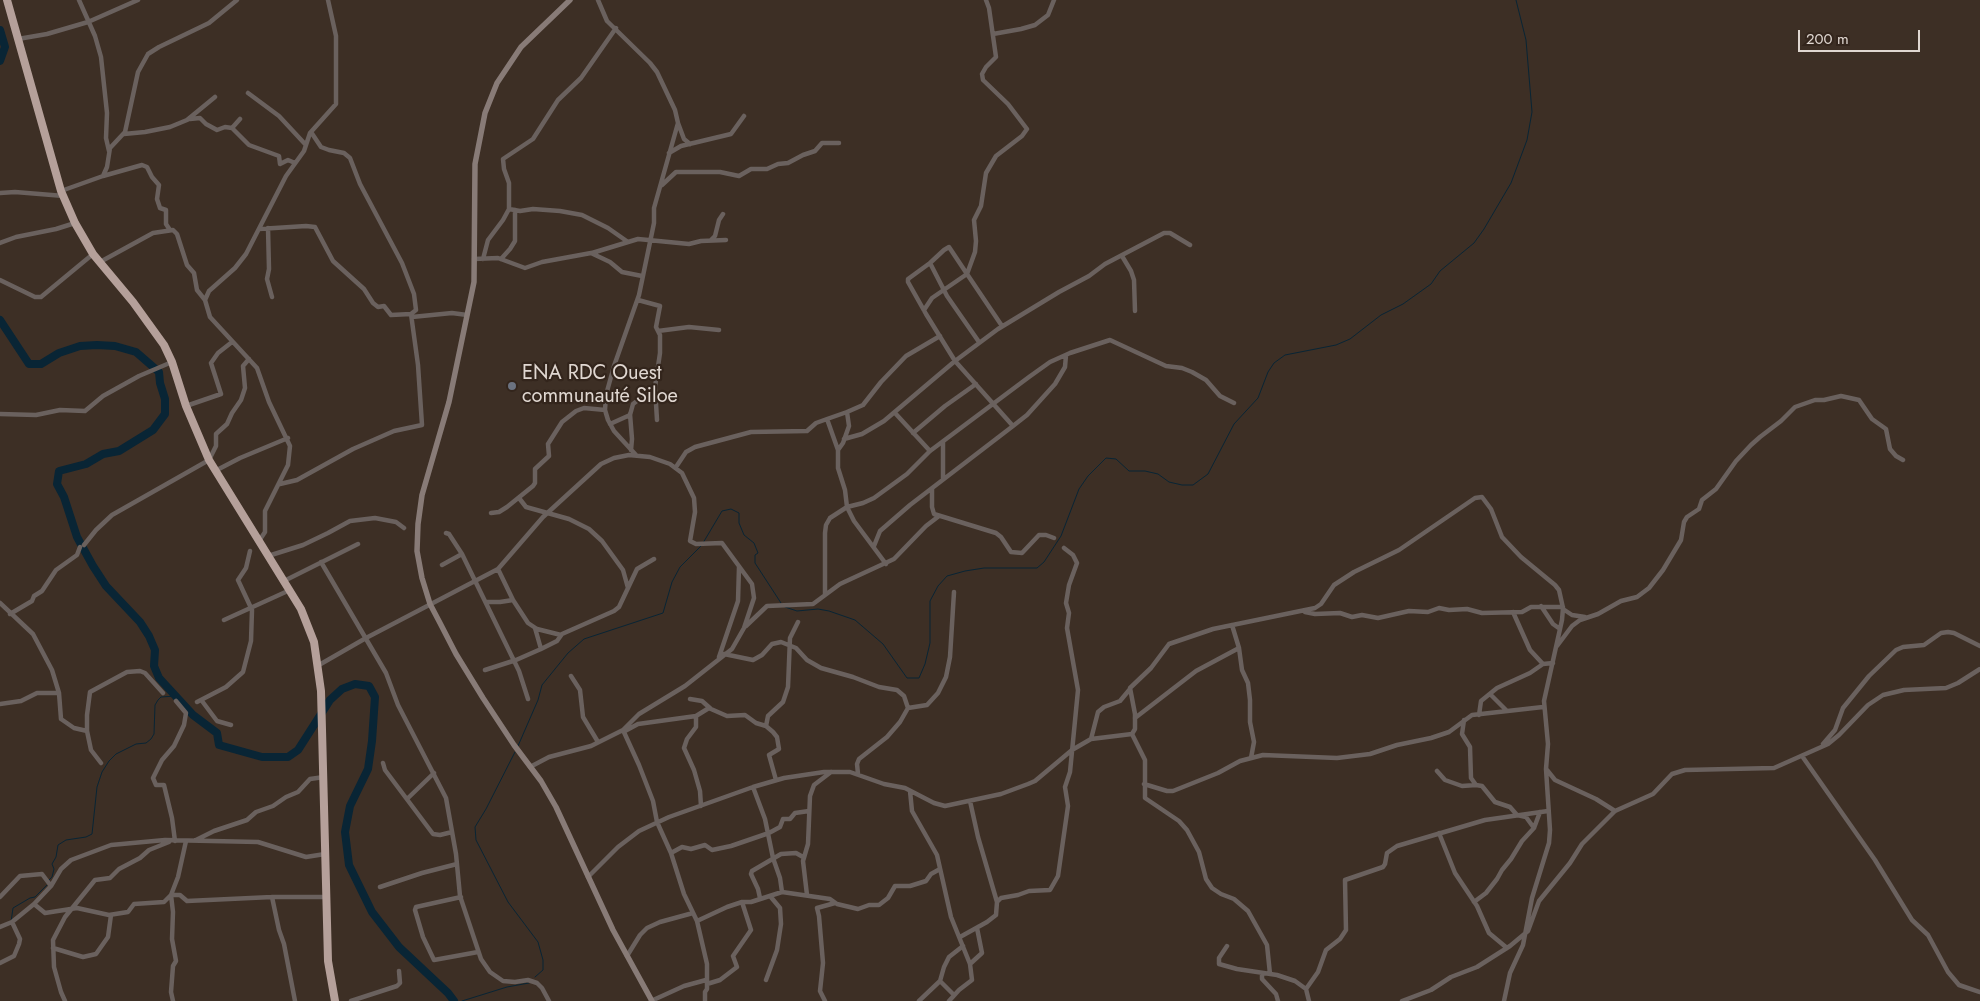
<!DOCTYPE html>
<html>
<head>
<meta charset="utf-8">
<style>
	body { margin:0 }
	#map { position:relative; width:1980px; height:1001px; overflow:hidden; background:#3d2f25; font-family:Jost,sans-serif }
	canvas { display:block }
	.scale { position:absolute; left:1798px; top:30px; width:122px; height:22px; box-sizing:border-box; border:2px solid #e0d7d1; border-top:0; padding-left:6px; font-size:15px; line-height:18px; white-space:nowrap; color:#e0d7d1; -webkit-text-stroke:4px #33251c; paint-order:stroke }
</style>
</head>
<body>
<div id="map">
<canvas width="1980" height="1001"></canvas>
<div class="scale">200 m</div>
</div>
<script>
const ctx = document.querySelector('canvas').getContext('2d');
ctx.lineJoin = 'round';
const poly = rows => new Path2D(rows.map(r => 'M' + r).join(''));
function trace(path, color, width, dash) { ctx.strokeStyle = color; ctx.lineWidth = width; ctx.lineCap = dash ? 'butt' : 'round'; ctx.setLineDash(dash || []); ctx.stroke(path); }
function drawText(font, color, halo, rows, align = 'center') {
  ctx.font = font + ' Jost,sans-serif'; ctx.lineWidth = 4.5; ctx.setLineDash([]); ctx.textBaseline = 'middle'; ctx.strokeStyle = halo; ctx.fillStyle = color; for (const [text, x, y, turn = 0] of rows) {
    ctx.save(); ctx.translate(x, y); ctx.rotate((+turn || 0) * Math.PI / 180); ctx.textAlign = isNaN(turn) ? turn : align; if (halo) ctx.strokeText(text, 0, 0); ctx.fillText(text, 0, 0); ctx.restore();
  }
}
const stream = poly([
	[703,543,722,511,731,509,739,513,739,523,744,535,754,543,758,553,755,555,755,563,781,603],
	[785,607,797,611,818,609,829,611,855,620,883,644,907,678,919,678,925,664,930,643,930,601,938,586,947,576,965,571,984,568,1037,568,1044,562,1061,536,1079,489,1088,476,1106,458,1116,459,1129,471,1145,471,1158,474,1169,482,1182,485,1193,485,1208,474,1234,424,1258,398,1268,372,1274,363,1285,355,1336,345,1350,339,1381,315,1403,304,1431,284,1440,271,1474,243,1484,229,1511,183,1527,140,1532,112,1526,40,1516,0],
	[518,746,538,700,542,685,568,653,584,639,663,613,672,582,680,567,701,546],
	[515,752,486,809,475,827,476,840,508,902,538,942,543,960,543,970,535,977],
	[48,881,52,877,54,869,52,864,56,857,58,845,66,840,86,837,92,834,97,787,102,772,109,761,116,754,136,744,146,743,151,739,154,734,155,705,158,700,161,697,176,696],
	[11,922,13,908,30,898,35,897,47,885],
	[462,1001,507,987,529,983]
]);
const river = poly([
	[0,30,5,47,0,61],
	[0,320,29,364,41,364,59,353,80,346,97,345,115,346,136,352,159,372,160,383,165,399,165,414,153,430,119,451,103,454,86,464,59,471,57,484,64,497,77,537,93,566,106,586,140,622,149,636,155,650,154,666,159,678,193,715,217,733,219,745,262,757,288,757,298,750,330,700,342,689,355,684,369,686,375,697,372,741,368,769,350,806,345,832,349,865,372,912,399,947,448,993,454,1001]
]);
const street = poly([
	[79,0,95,36,101,57,107,113,106,138,109,151],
	[598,0,607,21,650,63,657,72,675,110,678,123,654,208,654,223,639,295,614,366,606,395,605,410,608,420,614,431,636,455],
	[986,0,989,8,996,57,986,67,982,74,983,80,1008,104,1027,129,1022,136,996,156,986,173,981,206,974,220,976,241,975,252,967,274,1002,326],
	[993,34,1021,29,1035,25,1048,15,1054,0],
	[18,39,47,34,88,22,138,0],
	[248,93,279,116,305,144],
	[190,119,200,118,206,124,217,130,225,127,232,128,240,119],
	[678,123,684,139,690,144],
	[232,128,249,145,279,156,280,164,288,160,295,163],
	[124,134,145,132,170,127,187,120,215,97],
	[669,153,681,146,731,134,744,116],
	[103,176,142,165,147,167,152,177,159,185,157,199,160,208,166,210,166,224,170,230],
	[662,185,676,172,720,172,739,176,751,169,767,169,778,164,788,163,803,155,815,151,822,143,839,143],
	[61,191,103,176,107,167,110,148,125,132,138,72,148,54,159,47,209,23,237,0],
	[0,193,15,192,64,196],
	[509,209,520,211,533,209,560,211,582,215,608,228,628,242],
	[268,228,269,269,267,279,272,297],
	[259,229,306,226,315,227,333,261,364,289,373,303,378,307,384,306,391,315,411,314],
	[711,240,715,236,719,220,723,214],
	[0,243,16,237,56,229,75,223],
	[592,253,638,239,689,244,701,241,726,240],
	[1122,256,1131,271,1134,280,1135,311],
	[474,259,498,258,525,268,542,262,591,253,610,262,622,272,642,276],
	[483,259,488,240,503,220,509,209,509,183,504,169,503,159,533,139,558,100,581,78,616,28],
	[501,259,510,249,515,241,515,210],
	[100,262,153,233,173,230,177,234,187,265,194,273,197,290,205,300],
	[930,263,947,296,979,342],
	[0,280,35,297,41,297,93,254],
	[412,317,452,313,467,315],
	[658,331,689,327,719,330],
	[655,387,657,420],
	[186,406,221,394,211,363,218,353,232,342],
	[895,413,930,451],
	[0,414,36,415,60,410,85,411,103,396,139,376,172,362],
	[630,414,632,439,631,450],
	[827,419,847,412],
	[610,424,630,415,633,404,655,387,660,353,660,335,656,327,660,306,638,300],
	[1013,426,1027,415,1055,384,1065,367,1066,355],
	[913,433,945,406,976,384],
	[844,439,862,434,884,421,955,361,926,314,908,282,908,279,930,263,944,250,949,247,967,274,932,298,924,310],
	[943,442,943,479],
	[676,467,686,452,695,447,751,432,807,431,816,423,827,419,838,450],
	[215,471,240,458,288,438],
	[280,484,297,480,353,449,394,431,422,425,418,365,411,314,416,310,414,294,402,263,360,184,350,158,344,153,329,150,321,147,311,132],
	[932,489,932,507,934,514,996,533,1001,537,1011,552,1022,553,1039,535,1046,535,1054,538],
	[519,498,526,507,569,519,589,529,602,541,623,570,628,588],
	[491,513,499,512,507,507,533,486,535,483,535,469,549,456,548,444,562,422,576,411,584,408,605,410],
	[446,533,449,534,462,554],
	[259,541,265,532,265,511,288,465,290,446,269,402,257,368,210,317,205,300,209,291,235,268,246,254,286,176,304,151,310,133,336,104,336,36,328,0],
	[84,545,96,530,112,515,209,460,216,446,216,434,227,424,232,413,241,400,245,388,243,366,249,359],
	[874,546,880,531,910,505,1013,426,955,361,998,329,1059,292,1089,276,1105,264,1164,233,1170,233,1190,245],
	[268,556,303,545,328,533,350,521,375,518,396,522,404,528],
	[321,562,386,673,398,705,446,798,456,854,460,896,481,959,490,972,503,981,515,982,528,980,537,983,542,988,549,1001],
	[886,564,854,521,847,507,845,490,838,468,838,450,843,443,849,426,847,412,863,405,881,382,906,356,940,336],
	[442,565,462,554,519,671,528,699],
	[498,569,513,600,528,623,537,629,561,635],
	[284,581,358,544],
	[825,594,825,533,826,525,830,518,847,507,863,503,874,498,907,474,930,451,1029,377,1050,362,1070,353,1110,340,1166,366,1182,368,1192,372,1206,380,1220,396,1234,403],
	[486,602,500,602,513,600],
	[0,603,33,634,52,670,59,693],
	[1541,606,1553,624,1560,629],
	[1563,609,1572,615,1585,617],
	[1305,612,1315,614,1340,613,1352,617,1362,615,1378,618,1409,611,1428,612,1439,608,1449,610,1467,609,1482,613,1522,612,1531,607,1563,607],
	[1513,612,1530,650,1543,664],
	[10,614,32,601,34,596,42,591,56,570,77,555,80,547],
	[224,620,290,590],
	[746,626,767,606,813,604,840,584,894,559,926,526,939,516],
	[535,628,541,649],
	[1557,646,1572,626,1580,620,1598,614,1621,601,1637,597,1649,588,1663,570,1681,540,1684,522,1687,517,1699,509,1702,500,1716,489,1736,461,1751,445,1760,437,1781,421,1795,407,1815,400,1824,400,1841,396,1859,400,1872,419,1886,429,1890,449,1896,456,1903,460],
	[1239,648,1242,670,1248,683,1250,700,1250,722,1254,742,1251,758],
	[724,654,753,660,762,655,772,644,781,642,796,648,807,660,821,668,853,677,879,687,897,690,904,696,908,708],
	[719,657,738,601,739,567],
	[319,665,366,638,498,569,543,517,601,464,614,458,629,455,650,457,670,464,682,473,694,498,695,512,690,541,696,544,722,543,752,584,754,598,744,628,732,649,685,686,639,714,623,730,591,746,549,757,530,767],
	[485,670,516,660,541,649,557,641,562,634,614,611,619,607,637,569,654,559],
	[571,676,580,690,583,717,598,742],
	[1490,694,1507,711],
	[690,699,702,701,711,709,727,716,745,715,756,723,766,726,773,732,777,737,779,749,769,755,776,780],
	[202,701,217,721,231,725],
	[197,702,226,687,243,672,251,641,252,610,238,580,246,568,250,551],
	[0,704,21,701,37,693,59,693,61,719,74,728,87,731,91,750,101,763],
	[1479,715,1481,701,1497,688,1530,673,1543,664,1553,663],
	[696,716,696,727,687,739,684,748,694,770,700,791,701,806],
	[1135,718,1196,671,1239,648,1232,625],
	[1464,720,1462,734,1470,747,1471,778,1476,785],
	[766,726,768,716,783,702,788,687,790,638,798,622],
	[623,730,639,765,653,801,657,822,671,853,684,894,697,921,707,964,707,989,705,992,705,1001],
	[87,731,87,715,90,692,127,672,140,671,145,673,163,693],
	[625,731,638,724,696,716,709,708],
	[1132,734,1145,760,1145,798,1179,821,1187,830,1199,852,1206,879,1212,888,1221,894,1234,899,1248,911,1267,945,1270,974],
	[1091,739,1098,712,1104,707,1120,701,1130,689],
	[1823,744,1835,730,1843,708,1869,676,1896,650,1903,647,1924,645,1941,633,1948,632,1954,633,1980,646],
	[1802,756,1875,860,1912,920,1928,935,1948,972,1959,985,1980,992],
	[383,763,385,770,433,834,440,835,452,832],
	[1547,770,1555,780,1596,799,1615,811],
	[1437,771,1445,780,1462,786,1476,785,1482,786,1495,802,1510,807,1517,815,1526,817,1534,828],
	[858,774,857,764,859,759,887,737,900,722,908,708,927,705,938,693,946,677,950,657,954,592],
	[1144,784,1167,791,1173,791,1218,773,1240,761,1263,755,1337,758,1370,754,1397,745,1431,738,1449,732,1472,715,1543,707],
	[753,787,765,819,773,858,780,878,782,892],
	[910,791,912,811,937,855,951,917,970,964,972,980,959,990,949,1001],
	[407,799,434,773],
	[970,801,978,837,997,902],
	[1439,833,1455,873,1477,906,1489,933,1507,948],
	[196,840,214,831,247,820,256,812,273,806,286,797,298,792,310,779,324,777],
	[175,841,172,818,164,785,156,785,153,778,162,760,174,746,184,725,186,713,176,701],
	[671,853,682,847,691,849,705,845,712,850,731,846,769,833,780,827,783,819,790,819,795,813,809,811],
	[588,877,618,847,639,831,669,817,753,787,784,778,824,772,850,772,884,784,905,788,934,803,945,806,1001,794,1028,784,1035,781,1072,750,1091,739,1132,734,1135,729,1135,714,1130,688,1151,668,1169,644,1213,629,1315,608,1321,604,1334,585,1354,572,1399,550,1475,498,1482,497,1491,509,1502,537,1521,557,1555,585,1559,590,1563,608,1562,620,1544,701,1548,744,1546,769,1550,830,1549,843,1532,898,1523,945,1510,973,1504,1001],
	[380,887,422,873,457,864],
	[171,895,180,895,187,901,272,897,327,897],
	[171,895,173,912,172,939,176,961,173,966,171,992,173,1001],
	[807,895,803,861,808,844,810,796,814,785,831,772],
	[0,897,20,876,42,874,51,886],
	[272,897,279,930,284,944,295,1001],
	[461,897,416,907,415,910,423,937,434,960,478,952],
	[760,898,758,889,751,874,752,871,781,854,796,853,803,857],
	[1474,902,1486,893,1497,879,1502,870,1511,859,1522,841,1534,828,1540,812],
	[34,904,45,913,77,908,109,915,128,912,134,904,164,902,171,895,178,877,186,841],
	[697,921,727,907,742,902,751,902,782,892,830,899,837,904,858,909,869,905,879,905,888,898,895,886,910,886,926,881,931,874,940,869],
	[0,927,12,922,34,904,51,886,61,869,71,860,111,845,165,840,258,842,306,857,325,854],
	[960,937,987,922,996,915,997,902,1001,898,1018,895,1029,891,1050,890,1058,876,1068,806,1065,787,1070,772,1078,690,1067,628,1069,613,1066,603,1069,585,1077,563,1073,555,1064,548],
	[1227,946,1219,958,1219,964,1237,969,1277,975,1295,981,1306,989,1309,1001],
	[53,948,83,957,96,954,108,937,111,915],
	[627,956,640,935,647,928,660,922,693,913],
	[0,963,14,956,19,944,20,939,12,922],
	[970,964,982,953,977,928],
	[1262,973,1262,979,1276,994,1278,1001],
	[766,980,777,950,781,924,780,908,770,896],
	[940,981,944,967,949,957,963,946],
	[707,984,720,980,737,967,733,956,751,930,742,902],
	[1306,989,1318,972,1326,950,1340,939,1346,930,1345,880,1383,867,1385,864,1387,853,1397,846,1485,820,1548,811],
	[65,1001,61,992,54,967,53,940,65,917,95,880,110,878,119,869,140,858,149,850,169,842],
	[351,1001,397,986,400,983,399,971],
	[651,1001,684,986,706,980],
	[825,1001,820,991,823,963,819,916,817,908,835,903],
	[919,1001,940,981,954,995],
	[1402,1001,1431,990,1451,977,1477,967,1510,946,1528,931,1539,901,1570,863,1582,844,1615,811,1653,794,1672,774,1685,770,1774,768,1828,744,1839,735,1868,705,1883,695,1904,690,1946,688,1958,683,1980,669]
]);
const secondary = poly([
	[570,0,521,47,497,83,485,113,475,164,474,282,449,402,422,495,418,524,417,551,422,578,430,604,440,623,456,654,483,698,514,745,541,781,556,807,613,930,652,1001]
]);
const highway = poly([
	[7,0,61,191,75,223,93,254,133,302,164,345,172,362,186,406,209,460,301,609,314,642,321,691,328,961,335,1001]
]);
const markers = [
	[512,386,5,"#6b7280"]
];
const poiNames = [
	["ENA RDC Ouest",522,374],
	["communauté Siloe",522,397]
];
trace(stream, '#092535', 1);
trace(river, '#092535', 8);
trace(street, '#6a615e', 4.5);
trace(secondary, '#887b77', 5.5);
trace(highway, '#b5a09a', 8);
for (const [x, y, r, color] of markers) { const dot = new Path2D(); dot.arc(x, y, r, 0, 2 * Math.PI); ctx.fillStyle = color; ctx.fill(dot); trace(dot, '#33251c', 2); }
drawText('20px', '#e0d7d1', '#33251c', poiNames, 'left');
</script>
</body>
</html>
